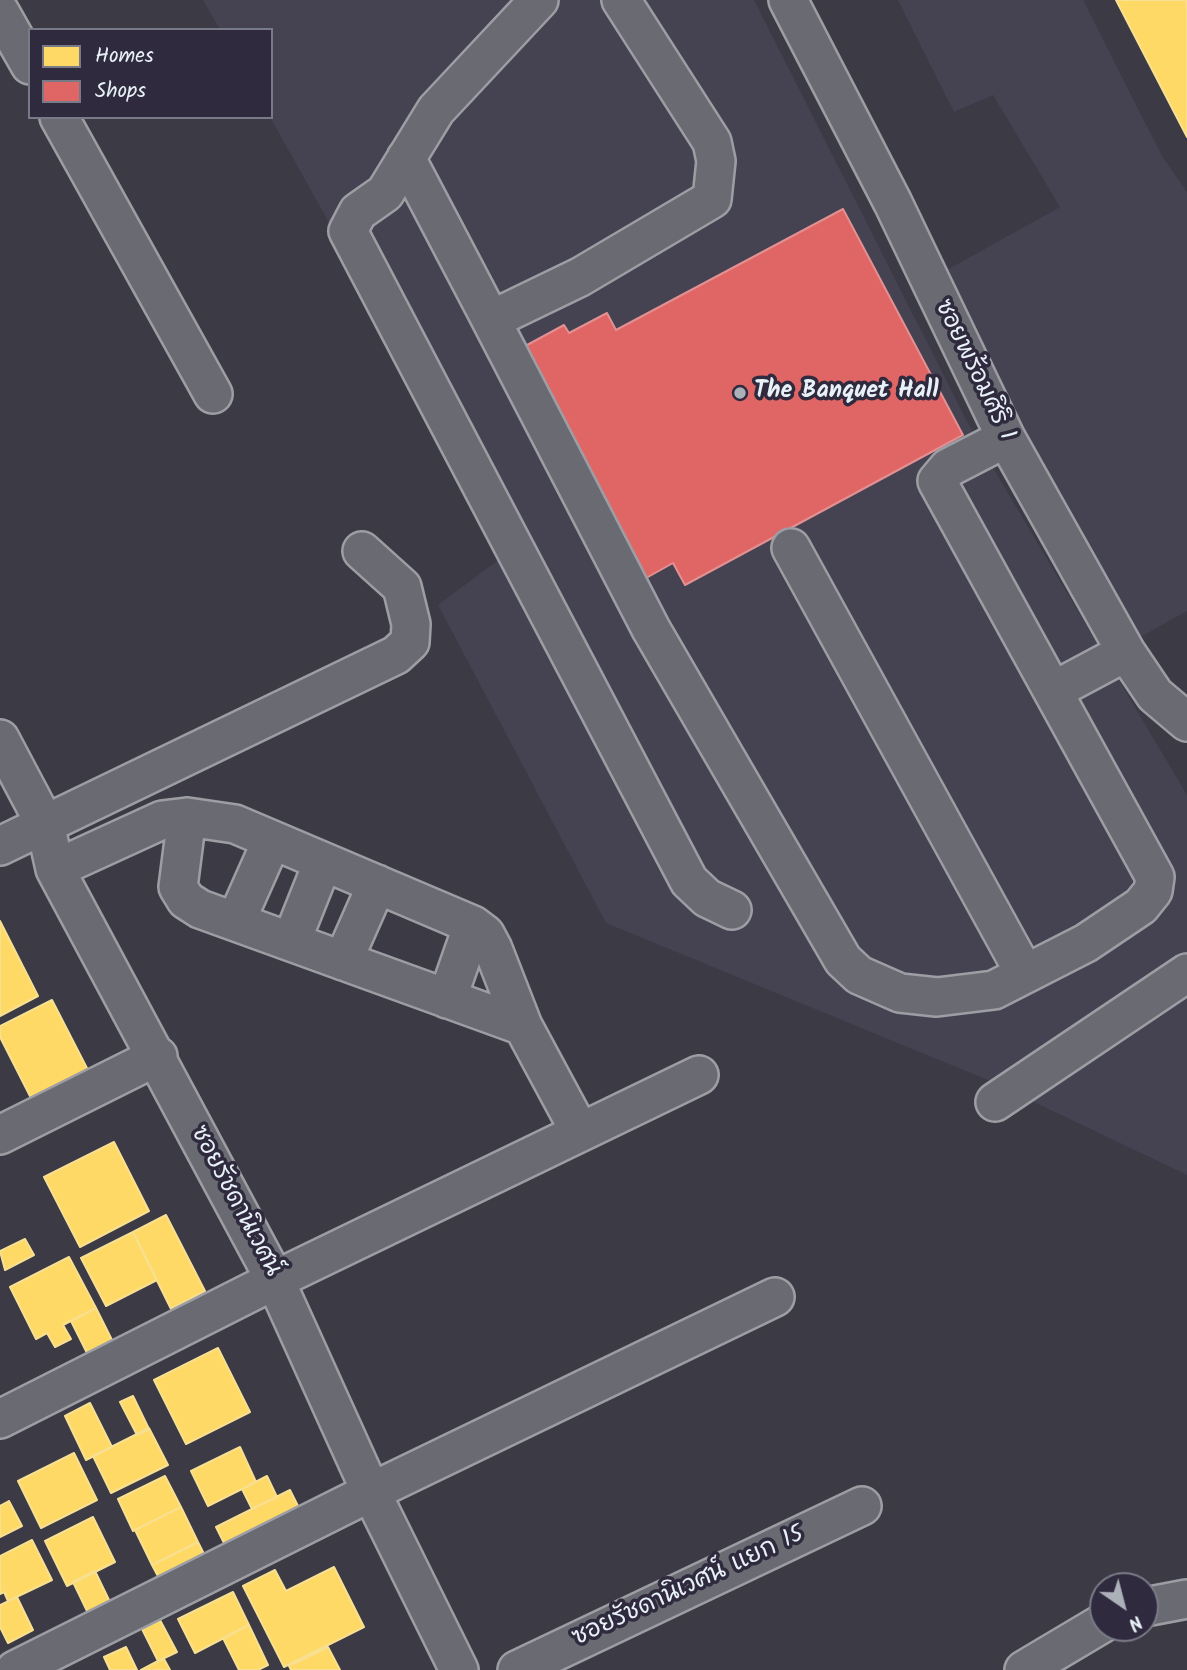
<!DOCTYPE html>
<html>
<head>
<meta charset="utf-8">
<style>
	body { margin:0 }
	#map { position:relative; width:1187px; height:1670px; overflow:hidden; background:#3c3a44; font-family:Kalam,sans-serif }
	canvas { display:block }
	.legend { position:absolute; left:28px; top:28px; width:245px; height:91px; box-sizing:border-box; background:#2f2a3d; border:2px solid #797a88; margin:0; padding:9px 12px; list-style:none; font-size:21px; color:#e8f1f8 }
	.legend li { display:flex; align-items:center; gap:14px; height:35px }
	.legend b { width:35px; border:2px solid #797a88 }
	.north { position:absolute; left:1089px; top:1572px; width:70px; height:70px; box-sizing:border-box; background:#2f2a3d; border:2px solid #797a88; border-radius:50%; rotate:145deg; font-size:19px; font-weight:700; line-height:28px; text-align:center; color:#e8f1f8 }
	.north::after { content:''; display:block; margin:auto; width:24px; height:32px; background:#acb1b9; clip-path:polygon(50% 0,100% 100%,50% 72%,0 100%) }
</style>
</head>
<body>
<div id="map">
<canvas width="1187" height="1670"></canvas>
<ul class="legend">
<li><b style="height:19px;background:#ffd966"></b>Homes</li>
<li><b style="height:19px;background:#e06666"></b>Shops</li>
</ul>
<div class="north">N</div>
</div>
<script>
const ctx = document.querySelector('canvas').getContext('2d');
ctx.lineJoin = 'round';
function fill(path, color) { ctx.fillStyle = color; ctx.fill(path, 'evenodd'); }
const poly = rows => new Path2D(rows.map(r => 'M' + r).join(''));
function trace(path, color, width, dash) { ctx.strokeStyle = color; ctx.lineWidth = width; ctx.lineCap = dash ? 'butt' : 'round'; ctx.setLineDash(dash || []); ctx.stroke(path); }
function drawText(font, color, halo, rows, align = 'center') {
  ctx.font = font + ' Kalam,"Playpen Sans Thai",sans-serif'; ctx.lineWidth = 7; ctx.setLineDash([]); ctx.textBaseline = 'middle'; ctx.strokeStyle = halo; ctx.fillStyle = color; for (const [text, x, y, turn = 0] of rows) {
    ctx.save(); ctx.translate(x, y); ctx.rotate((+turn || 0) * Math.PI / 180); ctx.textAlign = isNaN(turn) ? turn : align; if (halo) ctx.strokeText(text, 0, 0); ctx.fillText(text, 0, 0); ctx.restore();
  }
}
const built = poly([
	[203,0,754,0,976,439,1187,795,1187,1175,990,1081,606,923,438,605,505,555,327,219,270,117,271,30,220,30],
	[898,0,1083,0,1162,156,1187,192,1187,611,1130,643,936,276,1060,207,993,95,954,112]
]);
const homes = poly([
	[1116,0,1187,0,1187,137,1116,0],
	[0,921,38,996,0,1016,0,921],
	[52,1000,90,1074,33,1102,0,1037,0,1026,52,1000],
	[114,1142,149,1211,80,1247,44,1177,114,1142],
	[166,1215,205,1291,171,1309,133,1232,166,1215],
	[133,1232,157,1280,106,1306,81,1258,133,1232],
	[25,1239,34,1255,5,1270,0,1251,25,1239],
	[69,1257,96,1308,63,1325,71,1339,55,1347,47,1333,36,1339,10,1287,69,1257],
	[96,1308,113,1342,88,1355,71,1321,96,1308],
	[218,1348,250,1412,186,1444,154,1380,218,1348],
	[133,1396,149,1429,137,1435,120,1402,133,1396],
	[90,1403,112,1447,86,1460,65,1416,90,1403],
	[149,1428,168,1465,111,1493,93,1456,149,1428],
	[240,1447,256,1482,208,1506,191,1471,240,1447],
	[74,1453,97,1500,41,1528,18,1481,74,1453],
	[165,1476,181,1507,133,1531,118,1499,165,1476],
	[267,1476,277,1497,252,1509,242,1489,267,1476],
	[290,1490,302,1514,228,1551,216,1527,290,1490],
	[9,1501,22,1526,0,1537,0,1506,9,1501],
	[181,1507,198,1542,152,1565,135,1530,181,1507],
	[93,1517,115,1562,67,1586,45,1541,93,1517],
	[32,1540,52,1580,8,1601,4,1592,0,1594,0,1556,32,1540],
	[198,1542,206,1558,160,1580,152,1565,198,1542],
	[334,1567,364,1627,284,1667,243,1586,275,1570,286,1591,334,1567],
	[95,1571,110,1602,88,1613,73,1582,95,1571],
	[233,1592,249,1625,195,1653,178,1619,233,1592],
	[17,1597,33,1630,8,1643,0,1627,0,1605,17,1597],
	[160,1620,177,1652,158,1661,142,1629,160,1620],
	[249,1625,268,1665,258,1670,239,1670,223,1638,249,1625],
	[126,1647,137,1670,110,1670,104,1657,126,1647],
	[328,1647,340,1670,291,1670,289,1666,328,1647],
	[164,1659,170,1670,141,1670,158,1661,164,1659]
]);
const shops = poly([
	[843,209,963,435,685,585,673,563,639,582,516,351,564,325,569,333,607,313,616,330,843,209]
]);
const minor = poly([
	[539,0,436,110,385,193,358,212,348,231,689,881,707,898,732,910],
	[621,0,712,142,716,161,712,199,580,277,491,320,651,629,843,960,859,975,900,993,937,997,994,990,1086,943,1141,906,1153,891,1155,877,937,481,948,468,1006,438],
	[788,0,893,203,1006,438,1126,652,1155,695,1187,722],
	[0,12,30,65],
	[59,117,213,394],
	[406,158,491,320],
	[791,548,1025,974],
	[1053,691,1126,652],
	[0,739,45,824,55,869,275,1280,371,1492,459,1670],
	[187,817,178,887,186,900,200,909,523,1026],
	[0,846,396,655,410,642,411,624,402,587,362,551],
	[55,869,162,820,187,817,235,824,473,925,485,934,493,949,523,1026,580,1132],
	[236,921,272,840],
	[291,942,323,862],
	[343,961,377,884],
	[447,999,473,925],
	[995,1102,1187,973],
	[0,1135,158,1056],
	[0,1419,275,1280,699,1075],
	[1145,1607,1187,1599],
	[15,1670,371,1492,775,1297],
	[517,1670,862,1506],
	[1024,1670,1103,1623]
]);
const markers = [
	[740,393,7,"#acb1b9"]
];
const streetNames = [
	["ซอยพร้อมศิริ 1",973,371,64],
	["ซอยรัชดานิเวศน์",234,1202,62],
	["ซอยรัชดานิเวศน์ แยก 15",689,1588,-25]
];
const poiNames = [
	["The Banquet Hall",754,393]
];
fill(built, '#454252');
fill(homes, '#ffd966');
trace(homes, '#f8e092', 2);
fill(shops, '#e06666');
trace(shops, '#e29092', 2);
trace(minor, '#9d9ea4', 42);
trace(minor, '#6a6b72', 37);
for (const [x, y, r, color] of markers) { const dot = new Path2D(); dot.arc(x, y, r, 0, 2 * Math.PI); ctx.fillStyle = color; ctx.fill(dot); trace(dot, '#2f2a3d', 2.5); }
drawText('24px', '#e8f1f8', '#2f2a3d', streetNames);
drawText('bold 24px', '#e8f1f8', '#2f2a3d', poiNames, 'left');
</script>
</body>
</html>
